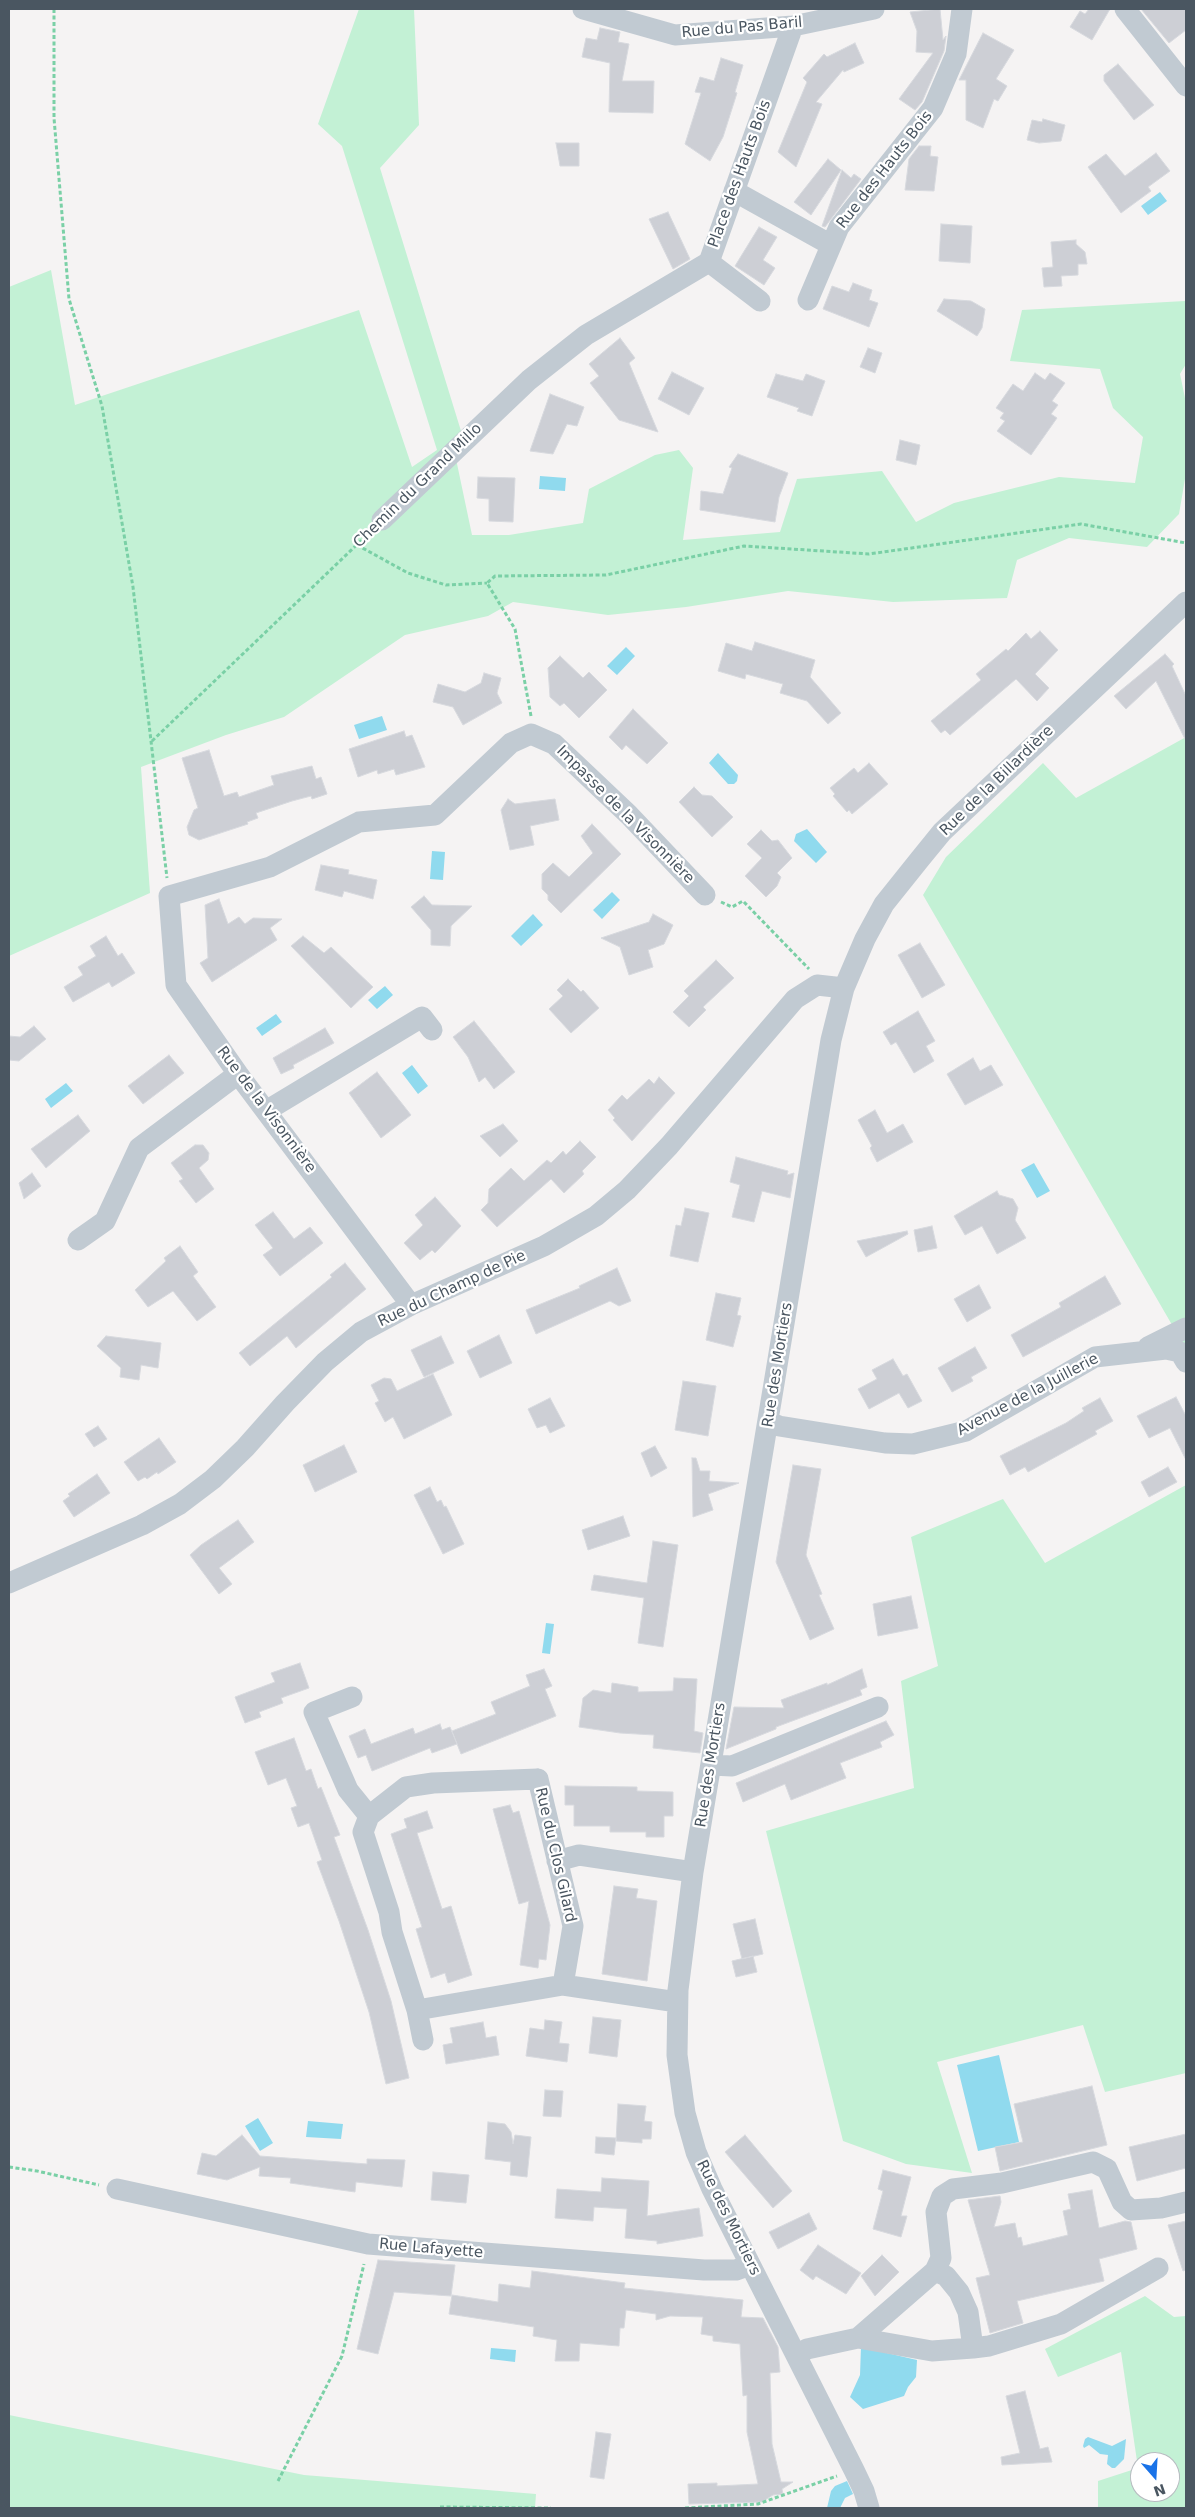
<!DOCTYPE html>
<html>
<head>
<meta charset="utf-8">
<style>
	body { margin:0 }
	#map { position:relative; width:1195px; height:2517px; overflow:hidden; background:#f5f3f3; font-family:"DejaVu Sans",sans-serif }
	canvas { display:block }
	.frame { position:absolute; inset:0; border:10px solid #4a5661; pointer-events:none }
	.north { position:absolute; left:1130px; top:2452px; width:50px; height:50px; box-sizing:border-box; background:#fff; border:1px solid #b7bbc0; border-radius:50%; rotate:161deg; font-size:14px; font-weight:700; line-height:20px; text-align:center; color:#4a5661 }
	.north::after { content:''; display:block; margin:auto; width:18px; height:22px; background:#1a73e8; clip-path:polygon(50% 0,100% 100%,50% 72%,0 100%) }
</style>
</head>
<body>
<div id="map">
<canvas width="1195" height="2517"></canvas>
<div class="frame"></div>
<div class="north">N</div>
</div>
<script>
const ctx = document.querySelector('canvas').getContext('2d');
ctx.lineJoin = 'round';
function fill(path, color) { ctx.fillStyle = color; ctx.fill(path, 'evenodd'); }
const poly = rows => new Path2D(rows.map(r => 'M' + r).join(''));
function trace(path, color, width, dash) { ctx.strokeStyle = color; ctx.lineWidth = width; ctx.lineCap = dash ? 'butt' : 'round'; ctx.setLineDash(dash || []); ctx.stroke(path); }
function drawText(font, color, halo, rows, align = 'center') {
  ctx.font = font + ' "DejaVu Sans",sans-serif'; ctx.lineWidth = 4.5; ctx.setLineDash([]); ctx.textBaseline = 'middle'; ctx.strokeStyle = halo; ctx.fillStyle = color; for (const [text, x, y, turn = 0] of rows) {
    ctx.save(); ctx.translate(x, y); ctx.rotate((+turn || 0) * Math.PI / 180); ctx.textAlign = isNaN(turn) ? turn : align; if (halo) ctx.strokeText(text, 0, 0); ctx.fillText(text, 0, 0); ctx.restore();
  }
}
const green = poly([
	[359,9,414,9,419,125,380,168,461,431,452,440,472,535,509,535,583,523,589,489,655,455,679,450,693,468,683,540,780,532,797,479,882,471,916,522,954,503,1059,477,1135,483,1143,437,1113,408,1100,369,1010,361,1022,310,1185,301,1186,364,1180,374,1186,403,1186,473,1179,514,1147,547,1069,538,1017,560,1007,598,893,602,788,591,686,607,608,615,513,602,488,616,405,635,284,717,226,735,141,767,150,893,9,956,9,287,51,270,75,405,359,310,412,467,437,450,342,146,318,124],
	[1186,737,1186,1349,923,895,946,857,1043,763,1076,798],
	[1186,1485,1186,2073,1105,2092,1083,2025,937,2062,972,2173,906,2164,843,2141,766,1831,914,1788,901,1681,938,1666,911,1537,1003,1499,1045,1563],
	[1145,2296,1174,2317,1186,2316,1186,2508,1098,2508,1098,2481,1138,2468,1121,2352,1058,2377,1045,2349],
	[1140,2462,1170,2462,1170,2492,1140,2492],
	[9,2415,304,2475,536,2494,535,2508,9,2508]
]);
const water = poly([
	[1160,192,1167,201,1148,215,1141,206],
	[540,476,566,478,565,491,539,489],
	[626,647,635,656,617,675,607,666],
	[382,716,387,730,359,739,354,725],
	[718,753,738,775,737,781,734,784,728,784,709,763],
	[807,829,827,852,816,863,794,841,796,834],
	[432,851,445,852,443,880,430,879],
	[612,892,620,900,602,919,593,910],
	[533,914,543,925,521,946,511,936],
	[385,986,393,995,377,1009,368,1000],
	[276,1014,282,1022,262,1036,256,1028],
	[412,1065,428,1086,418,1094,402,1073],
	[66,1083,73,1091,51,1108,45,1099],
	[1034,1163,1050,1191,1037,1198,1021,1170],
	[546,1623,554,1624,550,1654,542,1653],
	[999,2055,1019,2142,978,2151,957,2065],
	[258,2118,273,2143,260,2151,245,2126],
	[308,2121,343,2124,341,2139,306,2137],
	[861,2347,917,2360,916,2377,908,2387,904,2396,863,2409,850,2397,860,2375],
	[491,2348,516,2350,515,2362,490,2359],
	[1088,2437,1112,2446,1126,2439,1124,2459,1115,2468,1112,2468,1107,2464,1108,2455,1100,2454,1089,2445,1084,2448,1083,2446,1085,2439],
	[847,2481,853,2494,845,2498,840,2508,827,2508,831,2491,835,2486]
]);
const building = poly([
	[940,9,943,40,946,36,944,51,922,102,915,110,899,99,933,53,916,52,917,31,910,12,940,9],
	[1089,9,1110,9,1092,40,1070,27,1080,11,1085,14,1089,9],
	[1141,9,1186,9,1186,30,1169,43,1141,9],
	[600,28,620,32,618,42,629,44,622,81,654,81,653,113,609,112,610,63,582,57,586,38,597,40,600,28],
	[983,33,1014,50,996,79,1007,86,998,101,994,99,983,128,966,120,966,80,959,80,983,33],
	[855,43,864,63,844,72,843,70,816,102,822,104,796,167,778,152,807,82,803,78,824,54,827,57,855,43],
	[721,58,743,65,735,92,737,93,723,137,710,161,685,144,701,93,695,92,700,77,714,81,721,58],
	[1118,64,1154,105,1134,120,1104,81,1104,75,1118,64],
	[1043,119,1065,125,1061,141,1039,143,1027,140,1032,120,1042,122,1043,119],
	[556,143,579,143,579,166,560,166,556,143],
	[919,146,931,146,930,156,938,157,934,191,905,190,909,159,919,146],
	[1156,153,1170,171,1148,187,1151,191,1121,213,1088,167,1106,154,1125,176,1156,153],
	[828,159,841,170,811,215,794,202,828,159],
	[842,170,851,178,854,174,861,179,825,227,822,226,842,170],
	[668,212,690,259,673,269,649,219,668,212],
	[941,224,972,226,970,263,939,261,941,224],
	[759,227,777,237,763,260,775,268,764,285,735,266,759,227],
	[1076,240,1076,244,1085,252,1087,264,1078,264,1078,275,1061,276,1062,286,1044,287,1042,268,1053,267,1051,242,1076,240],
	[853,283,872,290,869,300,878,303,869,327,823,309,832,286,849,292,853,283],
	[944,299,971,301,985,309,982,328,977,336,937,311,944,299],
	[620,338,635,358,629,363,658,432,619,420,590,383,599,376,589,364,620,338],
	[868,348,882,353,875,373,860,367,868,348],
	[672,372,704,388,689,415,658,399,672,372],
	[1035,373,1045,380,1050,373,1065,383,1052,401,1058,405,1051,414,1057,418,1031,455,997,431,1005,421,1000,418,1004,413,996,408,1013,384,1023,391,1035,373],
	[776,374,803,381,806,374,825,381,812,416,797,411,799,408,767,397,776,374],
	[550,394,584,407,577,426,567,424,553,454,530,451,550,394],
	[900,440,920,445,916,465,896,460,900,440],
	[738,454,788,473,779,497,775,522,700,510,701,491,723,494,732,468,729,467,738,454],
	[478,477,515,478,513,522,489,521,489,499,477,498,478,477],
	[1040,631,1058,650,1035,674,1049,688,1037,701,1016,679,950,735,945,730,941,733,931,721,981,680,976,674,1006,649,1008,651,1026,633,1031,639,1040,631],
	[755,642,815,660,810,677,841,713,828,724,807,701,780,693,783,684,746,674,745,679,718,671,726,643,752,651,755,642],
	[1165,654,1174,664,1172,666,1186,696,1186,741,1156,681,1126,709,1114,696,1165,654],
	[560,656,583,678,589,672,607,690,579,718,564,703,560,706,550,697,548,668,560,656],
	[484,673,501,678,497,693,502,703,486,712,463,725,453,707,433,702,438,684,465,692,481,683,484,673],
	[633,709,668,743,647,764,626,745,622,750,609,737,633,709],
	[404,731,406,737,412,735,425,767,396,775,394,769,378,774,377,770,358,777,349,749,404,731],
	[209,750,224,796,237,792,239,797,274,785,271,776,312,766,316,779,321,777,327,794,312,799,311,796,292,801,256,813,258,818,247,822,248,824,199,840,189,835,187,827,194,810,198,808,182,758,209,750],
	[869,763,888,784,852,814,849,810,847,812,833,796,835,794,830,788,854,768,858,773,869,763],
	[694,787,702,795,712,796,733,817,712,837,679,802,694,787],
	[508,799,515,804,555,799,559,820,530,826,534,845,510,850,501,810,508,799],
	[592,824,621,854,561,913,548,900,548,895,542,889,542,874,553,863,569,877,593,853,581,836,592,824],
	[761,830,772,841,778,840,792,858,777,873,781,877,777,886,766,897,745,876,762,858,747,844,761,830],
	[321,865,349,870,348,874,377,880,373,899,344,891,342,897,315,890,321,865],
	[424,896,432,905,472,906,451,926,450,946,431,945,431,930,411,907,424,896],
	[219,899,228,924,239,917,245,924,253,918,282,919,270,928,277,940,212,982,200,963,208,958,205,905,219,899],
	[653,914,673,925,664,944,648,950,653,967,629,975,620,947,601,938,649,922,653,914],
	[106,936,118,956,122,953,135,973,112,987,109,982,73,1002,64,987,83,975,78,967,96,956,90,946,106,936],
	[303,936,324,953,331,947,373,987,351,1008,291,946,303,936],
	[920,943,945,985,922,998,898,955,920,943],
	[716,960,734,978,703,1007,706,1010,689,1027,673,1012,689,996,684,991,716,960],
	[568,979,581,992,583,990,599,1008,571,1033,549,1009,563,996,557,990,568,979],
	[918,1011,935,1041,926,1046,934,1061,914,1073,896,1042,891,1045,883,1032,918,1011],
	[474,1021,515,1072,494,1089,485,1077,479,1082,468,1057,453,1037,474,1021],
	[34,1026,46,1039,19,1061,9,1060,9,1036,20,1037,34,1026],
	[325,1028,334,1043,293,1065,294,1068,281,1074,273,1058,325,1028],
	[169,1055,184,1073,143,1104,128,1086,169,1055],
	[973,1058,980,1071,991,1065,1003,1085,965,1105,947,1074,973,1058],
	[377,1072,411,1115,381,1138,349,1093,377,1072],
	[659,1077,675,1093,632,1141,613,1120,615,1118,608,1110,622,1095,627,1100,649,1079,654,1084,659,1077],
	[875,1110,887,1133,903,1124,913,1142,877,1162,870,1148,872,1146,858,1120,875,1110],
	[78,1115,90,1131,46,1168,31,1149,78,1115],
	[503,1124,518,1141,500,1157,480,1136,503,1124],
	[580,1141,596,1157,582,1171,584,1174,564,1193,551,1179,497,1227,481,1210,488,1203,489,1189,511,1168,524,1181,547,1160,551,1163,563,1151,566,1155,580,1141],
	[195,1145,203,1145,209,1153,208,1160,199,1168,214,1189,196,1203,179,1181,183,1179,171,1163,195,1145],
	[736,1157,788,1171,787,1175,794,1173,790,1198,762,1191,754,1222,732,1217,740,1185,730,1182,736,1157],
	[32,1173,41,1186,24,1199,19,1183,32,1173],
	[997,1191,999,1195,1013,1199,1018,1208,1015,1220,1026,1238,997,1254,982,1226,965,1235,954,1216,997,1191],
	[435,1197,461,1226,435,1253,432,1250,420,1260,404,1243,423,1225,415,1215,435,1197],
	[685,1208,709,1213,698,1262,670,1256,676,1225,681,1226,685,1208],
	[273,1212,294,1239,310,1227,323,1243,280,1276,263,1255,273,1248,255,1225,273,1212],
	[932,1226,937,1248,918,1252,914,1230,932,1226],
	[907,1231,908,1234,866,1257,857,1241,907,1231],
	[180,1246,198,1272,193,1276,216,1307,197,1321,173,1291,148,1307,135,1290,166,1261,164,1258,180,1246],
	[345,1263,366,1289,296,1348,287,1336,250,1366,239,1353,332,1277,330,1275,345,1263],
	[617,1268,631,1301,619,1306,610,1301,536,1334,526,1310,580,1288,579,1286,617,1268],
	[1105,1276,1121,1304,1023,1357,1011,1335,1061,1307,1059,1303,1105,1276],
	[979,1285,991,1308,967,1322,954,1299,979,1285],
	[716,1293,741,1298,737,1315,741,1316,733,1347,706,1340,716,1293],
	[499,1335,512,1363,480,1378,467,1351,499,1335],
	[106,1336,161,1343,158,1368,141,1365,139,1380,120,1377,121,1368,97,1346,106,1336],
	[441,1336,454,1363,424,1377,411,1350,441,1336],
	[975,1347,987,1368,971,1377,973,1381,952,1392,938,1368,975,1347],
	[893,1359,903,1376,907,1374,922,1401,908,1408,899,1393,869,1409,858,1389,877,1379,872,1370,893,1359],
	[433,1374,452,1415,404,1439,393,1417,385,1422,375,1403,379,1401,371,1385,384,1378,391,1379,397,1391,433,1374],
	[683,1381,716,1386,708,1436,675,1430,683,1381],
	[1176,1397,1186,1416,1186,1460,1170,1428,1149,1438,1137,1416,1176,1397],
	[550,1398,565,1426,550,1433,546,1425,537,1428,528,1409,550,1398],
	[1100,1398,1113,1421,1095,1431,1097,1434,1028,1472,1025,1467,1010,1475,1000,1456,1066,1423,1084,1411,1082,1408,1100,1398],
	[98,1426,107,1439,94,1447,85,1434,98,1426],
	[159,1438,176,1462,158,1474,157,1472,147,1479,145,1477,138,1481,124,1462,159,1438],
	[344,1445,357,1472,315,1492,303,1465,344,1445],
	[655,1446,667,1468,651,1477,641,1453,655,1446],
	[692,1458,696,1458,700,1471,710,1471,709,1481,739,1483,708,1494,713,1510,693,1517,692,1458],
	[793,1465,821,1469,806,1555,822,1594,819,1595,834,1629,810,1640,776,1562,793,1465],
	[1168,1467,1177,1482,1149,1497,1141,1482,1168,1467],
	[97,1474,110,1493,74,1517,63,1501,70,1496,68,1494,97,1474],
	[430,1487,437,1502,441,1500,444,1507,446,1506,464,1544,443,1554,414,1495,430,1487],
	[623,1516,630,1536,588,1550,582,1530,623,1516],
	[238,1520,254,1542,219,1568,232,1584,219,1594,190,1555,201,1545,238,1520],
	[653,1541,678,1545,663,1647,638,1643,644,1598,591,1590,594,1575,647,1583,653,1541],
	[911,1596,918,1628,878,1636,873,1604,911,1596],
	[300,1663,309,1688,281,1698,283,1703,259,1712,261,1717,245,1723,235,1697,275,1682,271,1673,300,1663],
	[544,1669,552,1686,545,1689,556,1716,461,1754,452,1731,496,1714,491,1702,530,1686,526,1675,544,1669],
	[862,1669,867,1687,860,1690,862,1695,776,1727,776,1729,726,1749,734,1707,784,1708,781,1700,827,1683,827,1685,862,1669],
	[674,1678,697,1679,694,1731,703,1733,700,1753,653,1748,654,1735,620,1733,579,1727,583,1698,593,1690,611,1693,612,1683,638,1687,638,1692,673,1691,674,1678],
	[886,1721,894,1735,880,1742,882,1747,840,1763,846,1778,791,1800,785,1784,743,1802,736,1783,886,1721],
	[440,1724,442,1730,450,1727,457,1744,432,1753,430,1748,372,1771,366,1755,358,1758,349,1736,365,1729,371,1744,413,1728,415,1734,440,1724],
	[294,1738,306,1771,311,1769,318,1789,321,1787,340,1835,334,1837,368,1930,391,2001,409,2078,386,2084,369,2012,339,1921,317,1862,322,1860,309,1823,298,1827,291,1808,297,1806,286,1778,268,1785,255,1752,294,1738],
	[565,1786,637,1787,637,1791,673,1792,673,1816,664,1816,664,1837,646,1837,646,1832,610,1832,610,1826,574,1826,574,1805,565,1805,565,1786],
	[510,1805,513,1813,519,1811,550,1925,546,1960,539,1959,538,1968,520,1965,529,1901,519,1904,493,1809,510,1805],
	[427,1811,433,1828,417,1833,442,1909,451,1906,472,1975,448,1983,445,1973,431,1978,416,1929,422,1927,391,1834,407,1828,404,1819,427,1811],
	[614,1886,638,1889,636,1898,657,1901,647,1981,602,1974,614,1886],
	[755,1919,763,1954,742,1959,733,1924,755,1919],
	[753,1956,757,1972,736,1977,732,1961,753,1956],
	[593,2017,621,2020,617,2057,589,2053,593,2017],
	[545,2020,562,2022,559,2043,569,2044,567,2062,526,2056,530,2028,544,2030,545,2020],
	[483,2022,486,2038,496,2036,499,2055,446,2064,443,2045,453,2043,450,2028,483,2022],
	[1092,2086,1107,2145,1000,2171,995,2147,1023,2142,1014,2104,1092,2086],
	[545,2090,563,2091,561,2117,543,2116,545,2090],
	[618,2104,646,2106,644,2121,652,2122,651,2139,642,2139,642,2143,616,2141,618,2104],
	[488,2122,505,2124,511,2132,513,2144,515,2135,531,2137,527,2177,510,2175,511,2162,485,2159,488,2122],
	[1186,2134,1186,2168,1137,2181,1129,2147,1186,2134],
	[242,2135,260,2156,367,2164,367,2159,405,2160,402,2187,356,2182,355,2192,290,2183,291,2178,259,2176,260,2167,227,2180,197,2174,202,2153,216,2156,242,2135],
	[745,2135,792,2191,773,2208,725,2152,745,2135],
	[596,2137,616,2138,614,2155,595,2153,596,2137],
	[883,2170,911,2177,901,2216,907,2216,901,2237,873,2229,883,2191,878,2189,883,2170],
	[433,2172,469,2175,466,2203,431,2200,433,2172],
	[602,2178,649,2181,647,2216,699,2208,703,2236,657,2244,657,2241,625,2238,627,2209,594,2207,593,2221,555,2218,557,2189,601,2192,602,2178],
	[1092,2190,1099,2228,1125,2221,1131,2222,1137,2249,1099,2259,1104,2281,1017,2301,1023,2323,990,2333,976,2278,990,2275,968,2200,1000,2196,1001,2202,994,2227,1015,2223,1018,2238,1021,2237,1023,2246,1068,2235,1063,2211,1071,2209,1068,2194,1092,2190],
	[809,2213,817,2229,778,2249,769,2232,809,2213],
	[1186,2221,1186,2270,1183,2271,1168,2225,1186,2221],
	[818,2245,861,2273,846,2294,816,2276,813,2280,800,2270,818,2245],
	[882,2255,899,2272,875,2296,861,2276,882,2255],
	[378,2260,455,2265,451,2296,394,2292,378,2354,357,2349,378,2260],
	[532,2271,625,2283,624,2288,743,2300,741,2317,763,2318,778,2347,780,2372,770,2373,772,2444,781,2482,793,2482,782,2489,783,2494,773,2495,762,2502,689,2504,688,2484,717,2483,717,2486,758,2484,747,2432,747,2395,743,2396,740,2344,713,2341,713,2336,701,2334,703,2317,670,2316,656,2320,656,2314,626,2310,624,2328,620,2328,619,2346,580,2343,579,2361,555,2361,557,2340,533,2336,534,2327,449,2314,452,2295,498,2302,499,2284,530,2288,532,2271],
	[1025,2391,1040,2449,1048,2447,1052,2462,1002,2465,1001,2457,1020,2453,1006,2396,1025,2391],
	[596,2432,611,2434,604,2479,590,2477,596,2432]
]);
const path = poly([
	[54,9,54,118,69,299,102,406,133,587,167,878],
	[357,545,408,573,446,585,487,583],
	[531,716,515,629,487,583,495,576,606,575,744,546,869,554,1081,524,1186,543],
	[152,741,369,533],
	[721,902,732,907,743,901,809,969],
	[9,2167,37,2171,99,2185],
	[278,2481,342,2356,364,2264],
	[440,2507,551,2508],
	[685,2508,758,2504,837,2476]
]);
const minor = poly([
	[583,9,675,35,793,26,874,9],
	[1125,9,1186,86],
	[734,191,831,245],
	[808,300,839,227,933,108,956,54,962,9],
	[760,301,709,262,793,26],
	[382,520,529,380,586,335,709,262],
	[266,1111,422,1017,432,1030],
	[78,1240,105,1221,139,1148,238,1074],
	[411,1305,238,1074,176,985,169,896,270,867,359,822,435,815,511,743,531,734,554,744,629,815,705,895],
	[1148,1347,1186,1328],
	[769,1422,779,1426,885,1443,913,1444,966,1431,1095,1357,1166,1349,1180,1352,1186,1362],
	[9,1583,142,1525,180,1504,213,1479,245,1448,285,1403,325,1362,361,1332,411,1305,544,1246,596,1216,627,1190,669,1146,795,999,817,985,844,988],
	[352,1697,314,1712,348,1790,369,1816],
	[711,1765,732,1766,878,1707],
	[538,1779,573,1926,563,1985,417,2010,392,1932,389,1912,363,1832,369,1816,406,1787,433,1783,538,1779],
	[557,1861,579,1855,693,1872],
	[563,1985,677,2002],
	[417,2010,423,2040],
	[117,2189,368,2244,704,2270,736,2270,750,2265],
	[935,2271,941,2258,936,2212,942,2196,953,2189,1002,2183,1093,2162,1107,2169,1122,2202,1131,2210,1161,2208,1186,2202],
	[973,2348,989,2346,1061,2324,1158,2268],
	[797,2355,807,2349,858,2338,932,2351,973,2348,968,2312,959,2292,946,2276,935,2271,858,2338],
	[869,2508,864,2491,854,2470,712,2189,696,2152,685,2113,677,2055,678,1990,693,1872,831,1040,844,988,865,939,884,904,920,859,942,832,1186,602]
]);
const streetNames = [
	["Rue du Pas Baril",742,28,-5],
	["Rue des Hauts Bois",885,170,-52],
	["Place des Hauts Bois",740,174,-70],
	["Chemin du Grand Millo",418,486,-44],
	["Rue de la Billardière",997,781,-44],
	["Impasse de la Visonnière",625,815,45],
	["Rue de la Visonnière",266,1110,53],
	["Rue du Champ de Pie",452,1289,-25],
	["Rue des Mortiers",778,1365,-81],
	["Avenue de la Juillerie",1028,1395,-28],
	["Rue des Mortiers",711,1765,-81],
	["Rue du Clos Gilard",555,1855,77],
	["Rue des Mortiers",728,2218,64],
	["Rue Lafayette",431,2249,5]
];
fill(green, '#c3f1d5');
fill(water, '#90daee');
fill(building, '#cdcfd5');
trace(building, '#d7d9de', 1);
trace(path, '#7ad0a6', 3, [4, 2.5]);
trace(minor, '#c1cad2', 21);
drawText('15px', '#4a5661', '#fff', streetNames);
</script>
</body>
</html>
